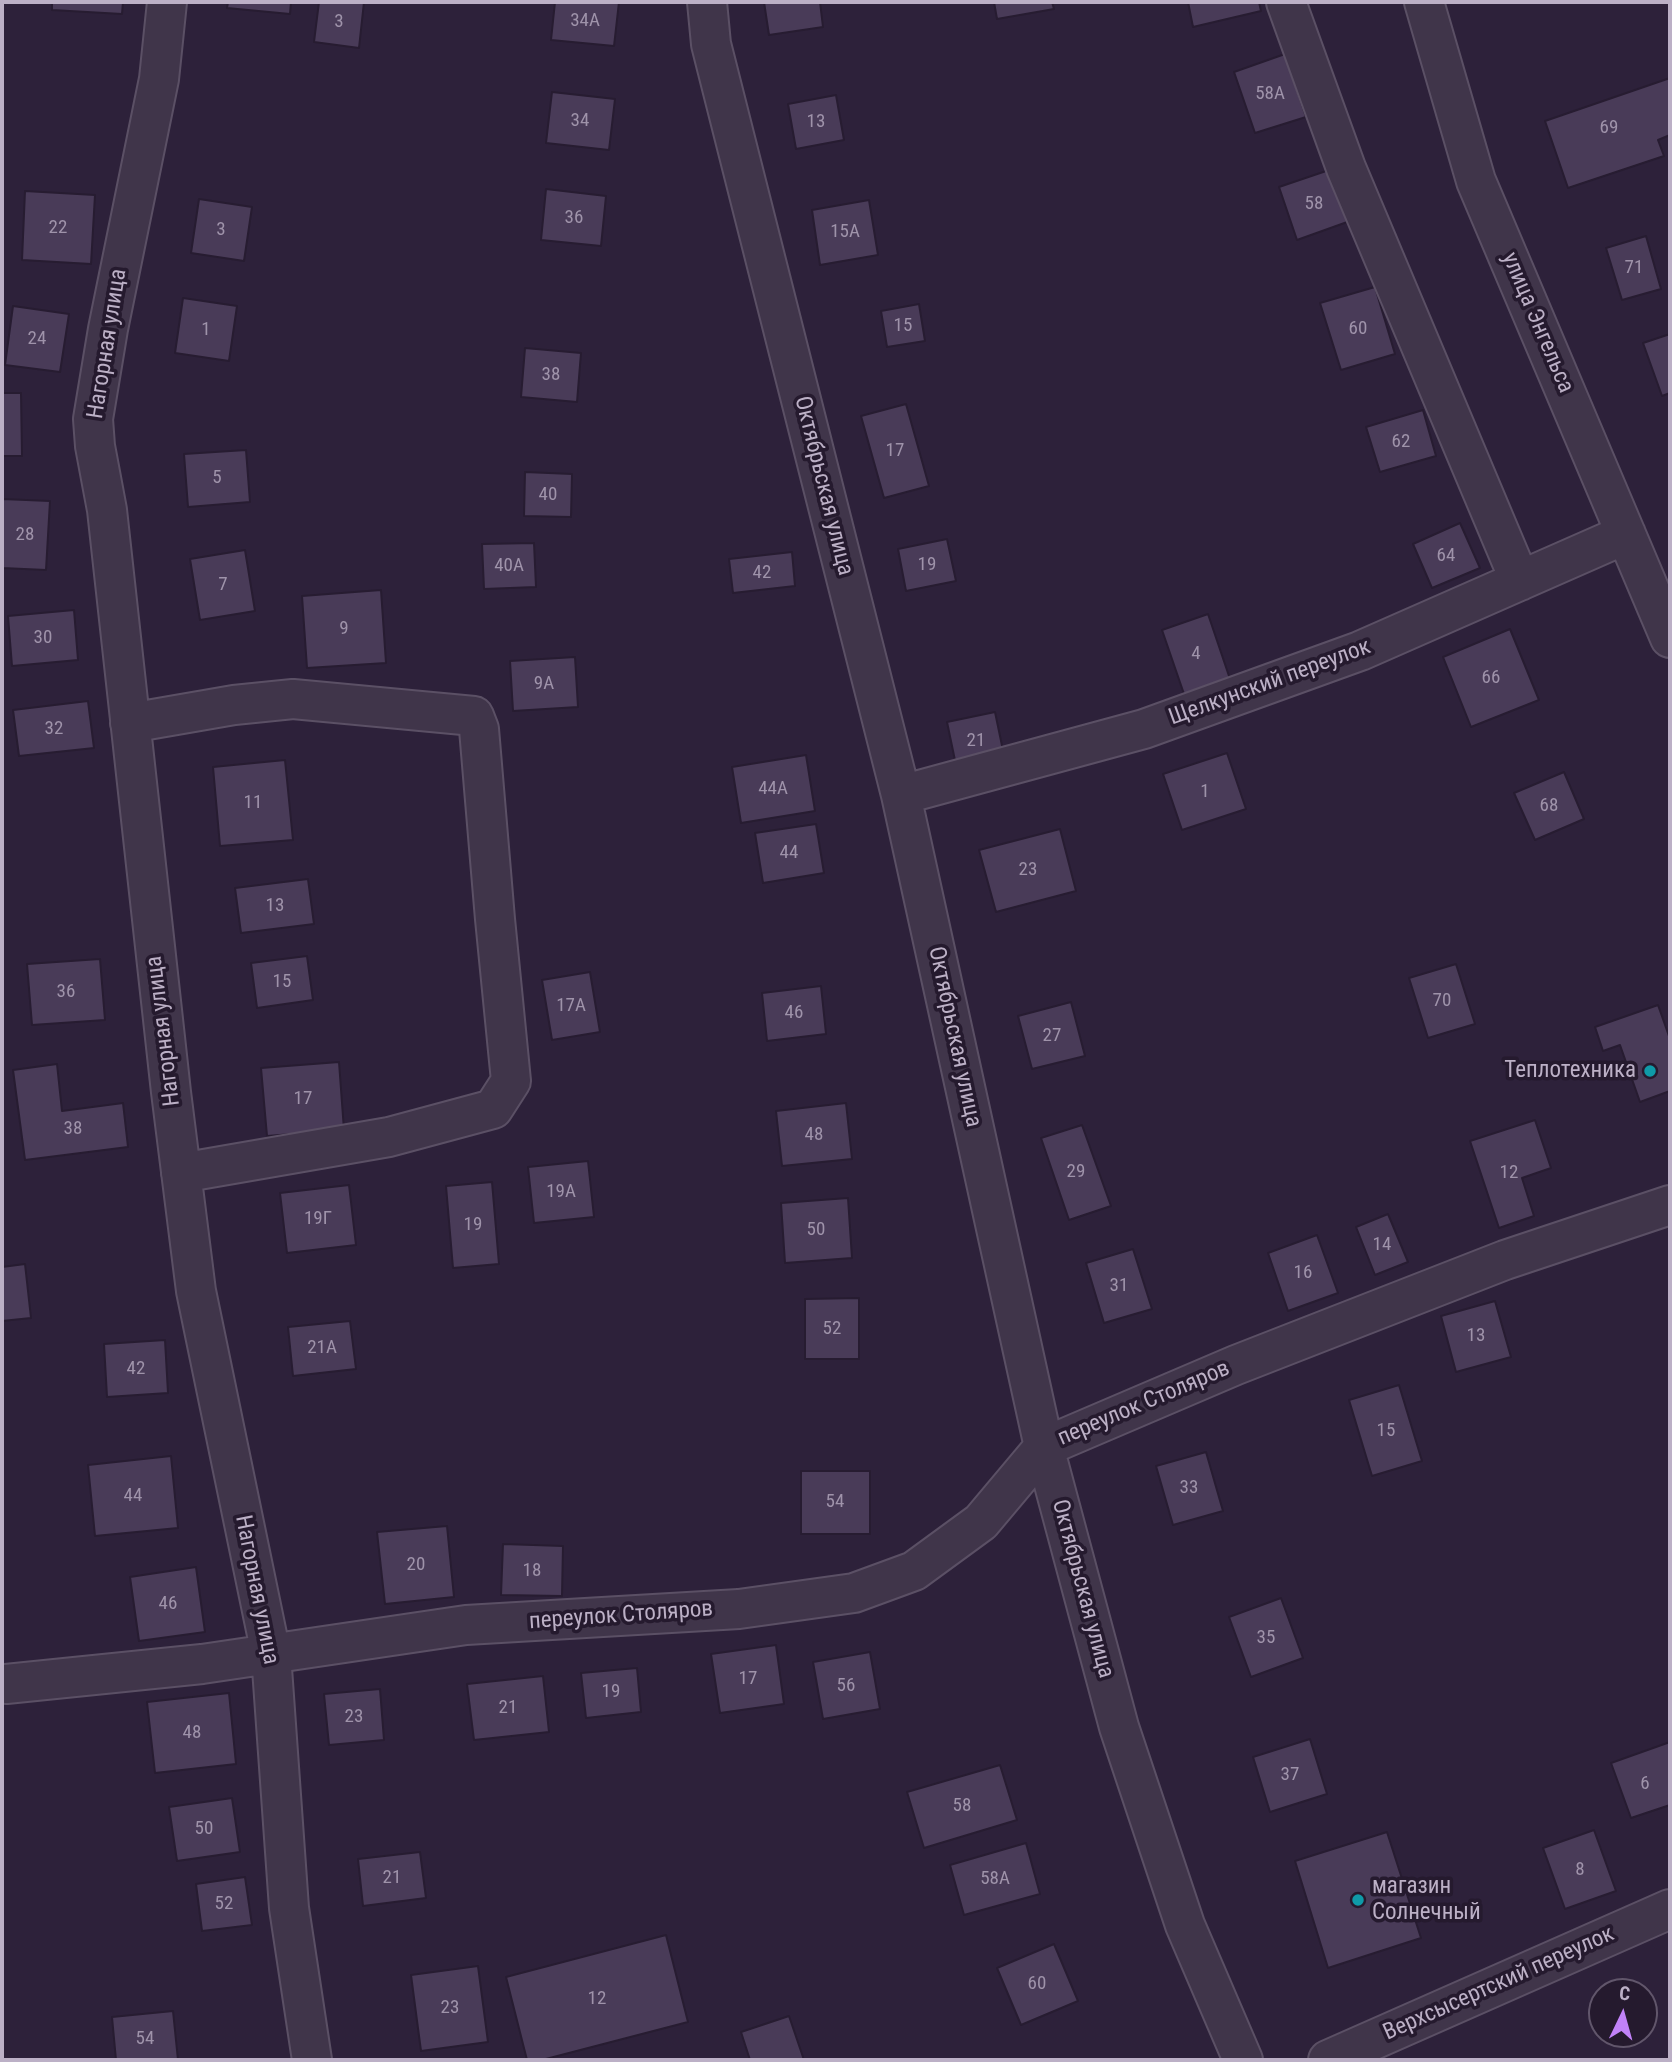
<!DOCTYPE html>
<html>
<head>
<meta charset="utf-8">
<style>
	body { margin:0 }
	#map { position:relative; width:1672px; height:2062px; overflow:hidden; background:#2d213a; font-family:"Roboto Condensed",sans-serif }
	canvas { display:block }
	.frame { position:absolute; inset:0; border:4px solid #bcb0c6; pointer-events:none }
	.north { position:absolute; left:1588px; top:1978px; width:70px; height:70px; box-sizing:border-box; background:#251a2e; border:2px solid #61566b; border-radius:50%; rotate:5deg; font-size:19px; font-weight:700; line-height:28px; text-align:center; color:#bcb0c6 }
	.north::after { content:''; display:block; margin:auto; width:24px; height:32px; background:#c182f8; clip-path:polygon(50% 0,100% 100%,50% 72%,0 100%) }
</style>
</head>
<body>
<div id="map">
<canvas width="1672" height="2062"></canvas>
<div class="frame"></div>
<div class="north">С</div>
</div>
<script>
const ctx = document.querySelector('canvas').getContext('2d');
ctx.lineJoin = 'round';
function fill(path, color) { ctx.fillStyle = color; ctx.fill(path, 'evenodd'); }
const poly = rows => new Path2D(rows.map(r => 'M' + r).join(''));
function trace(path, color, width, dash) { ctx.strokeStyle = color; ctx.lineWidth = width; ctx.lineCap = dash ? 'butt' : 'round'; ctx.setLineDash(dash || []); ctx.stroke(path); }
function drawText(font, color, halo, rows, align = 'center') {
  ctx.font = font + ' "Roboto Condensed",sans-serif'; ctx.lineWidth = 7; ctx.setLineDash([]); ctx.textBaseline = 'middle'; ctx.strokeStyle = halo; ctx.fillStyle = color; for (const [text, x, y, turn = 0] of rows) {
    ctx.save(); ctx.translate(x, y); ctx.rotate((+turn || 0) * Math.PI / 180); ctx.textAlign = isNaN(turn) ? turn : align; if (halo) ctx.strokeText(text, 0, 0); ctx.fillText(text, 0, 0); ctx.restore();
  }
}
const building = poly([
	[52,2,123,2,122,14,52,10,52,2],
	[228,2,291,2,290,14,227,8,228,2],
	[319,2,364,2,359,48,314,42,319,2],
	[555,2,619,2,614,46,551,40,555,2],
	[764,2,820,2,823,27,769,35,764,2],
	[994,2,1052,2,1054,9,997,19,994,2],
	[1188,2,1259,2,1261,11,1193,27,1188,2],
	[1285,54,1306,117,1255,133,1234,72,1285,54],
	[1670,78,1670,135,1658,140,1664,156,1568,188,1545,121,1670,78],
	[552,92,615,99,609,150,546,143,552,92],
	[836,95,844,140,796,149,788,104,836,95],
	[1332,169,1350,221,1297,240,1279,187,1332,169],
	[546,189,606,196,601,246,541,240,546,189],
	[25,191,95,195,91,264,22,260,25,191],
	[199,199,252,207,244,261,191,253,199,199],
	[869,200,878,255,820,265,812,210,869,200],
	[1646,236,1661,289,1622,300,1606,248,1646,236],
	[1375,287,1395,354,1341,370,1320,303,1375,287],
	[183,298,237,306,229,361,175,353,183,298],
	[919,304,925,341,887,347,881,311,919,304],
	[13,306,69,314,60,372,5,365,13,306],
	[1670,334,1670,393,1662,396,1643,343,1670,334],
	[525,348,581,353,577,402,521,397,525,348],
	[2,393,21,393,22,456,2,456,2,393],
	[906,404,929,486,884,498,861,416,906,404],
	[1423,410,1436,456,1380,472,1366,427,1423,410],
	[246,450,250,502,188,507,184,454,246,450],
	[525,472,572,474,571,517,524,516,525,472],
	[2,499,50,501,46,570,2,568,2,499],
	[1460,523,1480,568,1432,588,1413,544,1460,523],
	[947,539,956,581,906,591,898,549,947,539],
	[534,543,536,587,484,589,482,544,534,543],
	[245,550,255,611,200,620,190,559,245,550],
	[792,552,795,586,733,593,729,559,792,552],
	[381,590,386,663,307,668,302,596,381,590],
	[74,610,78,660,12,666,8,616,74,610],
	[1208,614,1230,679,1184,694,1162,630,1208,614],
	[1510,629,1539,700,1471,727,1443,657,1510,629],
	[575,657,578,707,513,711,510,661,575,657],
	[88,701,94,748,19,756,13,710,88,701],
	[995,712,1005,760,957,770,947,722,995,712],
	[1227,753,1246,809,1182,830,1163,774,1227,753],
	[806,755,815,811,741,823,732,767,806,755],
	[285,760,293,840,220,846,213,767,285,760],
	[1564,772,1584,819,1535,840,1514,793,1564,772],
	[816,824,824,873,763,883,755,833,816,824],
	[1060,829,1076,891,996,912,979,850,1060,829],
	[308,879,314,924,241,933,235,888,308,879],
	[307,956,313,1000,257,1008,251,963,307,956],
	[100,959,105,1020,32,1025,27,964,100,959],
	[1456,964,1475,1024,1428,1038,1409,978,1456,964],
	[590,972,600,1032,552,1040,542,980,590,972],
	[821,986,826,1034,767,1041,762,993,821,986],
	[1071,1002,1085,1056,1032,1069,1018,1016,1071,1002],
	[1658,1005,1670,1039,1670,1091,1640,1102,1620,1045,1603,1051,1595,1027,1658,1005],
	[339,1062,344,1130,267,1136,261,1068,339,1062],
	[57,1064,62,1111,123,1103,128,1147,25,1160,13,1070,57,1064],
	[846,1103,852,1159,782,1166,776,1111,846,1103],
	[1535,1120,1551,1168,1522,1178,1534,1216,1499,1228,1470,1141,1535,1120],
	[1082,1125,1111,1206,1069,1220,1041,1138,1082,1125],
	[588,1161,594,1217,534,1223,528,1167,588,1161],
	[492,1182,499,1264,453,1268,446,1186,492,1182],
	[349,1185,356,1245,287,1253,280,1193,349,1185],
	[848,1198,852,1258,785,1263,781,1203,848,1198],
	[1388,1214,1408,1262,1375,1275,1356,1227,1388,1214],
	[1317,1235,1338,1293,1288,1311,1268,1253,1317,1235],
	[1133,1249,1152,1309,1104,1323,1086,1263,1133,1249],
	[25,1264,31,1318,2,1321,2,1267,25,1264],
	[859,1298,859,1359,805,1359,805,1299,859,1298],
	[1495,1301,1511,1357,1456,1372,1441,1316,1495,1301],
	[350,1321,356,1369,293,1376,288,1327,350,1321],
	[165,1340,168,1393,107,1397,104,1344,165,1340],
	[1399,1385,1422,1461,1372,1476,1349,1400,1399,1385],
	[1206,1452,1223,1511,1173,1525,1156,1466,1206,1452],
	[171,1456,178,1528,95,1536,88,1465,171,1456],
	[801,1471,870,1471,870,1534,801,1534,801,1471],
	[447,1526,454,1597,385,1604,377,1532,447,1526],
	[503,1544,563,1546,562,1596,501,1595,503,1544],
	[196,1567,205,1632,139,1641,130,1577,196,1567],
	[1281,1598,1303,1658,1251,1677,1229,1617,1281,1598],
	[776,1645,784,1704,720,1713,711,1654,776,1645],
	[870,1652,880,1709,823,1719,813,1662,870,1652],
	[637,1668,641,1712,586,1718,581,1673,637,1668],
	[543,1676,549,1732,474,1740,467,1684,543,1676],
	[380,1689,384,1740,329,1745,324,1694,380,1689],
	[229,1693,236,1764,155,1773,147,1702,229,1693],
	[1310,1739,1327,1794,1270,1812,1253,1757,1310,1739],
	[1670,1742,1670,1805,1631,1818,1611,1763,1670,1742],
	[1000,1765,1017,1820,924,1848,907,1792,1000,1765],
	[232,1798,240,1852,177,1861,169,1807,232,1798],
	[1594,1830,1616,1891,1565,1909,1543,1848,1594,1830],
	[1387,1832,1421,1938,1328,1968,1295,1861,1387,1832],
	[1026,1843,1040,1894,964,1915,950,1865,1026,1843],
	[420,1852,426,1898,363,1906,358,1859,420,1852],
	[245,1877,252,1925,202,1931,196,1884,245,1877],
	[666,1935,688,2022,542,2060,527,2060,506,1977,666,1935],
	[1054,1944,1078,2001,1021,2025,997,1968,1054,1944],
	[478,1966,488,2042,421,2051,411,1975,478,1966],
	[173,2011,178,2060,116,2060,112,2017,173,2011],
	[789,2016,804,2060,750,2060,741,2032,789,2016]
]);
const minor = poly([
	[167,2,159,79,108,329,93,419,95,446,107,510,171,1092,196,1291,271,1654,289,1908,312,2060],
	[707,2,711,44,901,795,1044,1447,1119,1727,1185,1925,1243,2060],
	[1286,2,1346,168,1520,581],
	[1424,2,1476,181,1670,638],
	[130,723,234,705,293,699,474,716,479,729,495,919,511,1081,493,1109,389,1137,181,1173],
	[901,795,1144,729,1360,651,1626,534],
	[6,1684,202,1664,466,1625,739,1609,854,1593,914,1571,981,1522,1044,1447,1236,1365,1505,1260,1670,1205],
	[1328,2060,1670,1909]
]);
const markers = [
	[1650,1071,7,"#0f9aa8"],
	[1358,1900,7,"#0f9aa8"]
];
const numberNames = [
	["34А",585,21],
	["3",339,22],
	["58А",1270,94],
	["34",580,121],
	["13",816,122],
	["69",1609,128],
	["58",1314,204],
	["36",574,218],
	["22",58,228],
	["3",221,230],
	["15А",845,232],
	["71",1634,268],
	["15",903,326],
	["60",1358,329],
	["1",206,330],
	["24",37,339],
	["38",551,375],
	["62",1401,442],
	["17",895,451],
	["5",217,478],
	["40",548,495],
	["28",25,535],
	["64",1446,556],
	["19",927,565],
	["40А",509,566],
	["42",762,573],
	["7",223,585],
	["9",344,629],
	["30",43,638],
	["4",1196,654],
	["66",1491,678],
	["9А",544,684],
	["32",54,729],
	["21",976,741],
	["44А",773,789],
	["1",1205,792],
	["11",253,803],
	["68",1549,806],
	["44",789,853],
	["23",1028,870],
	["13",275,906],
	["15",282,982],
	["36",66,992],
	["70",1442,1001],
	["17А",571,1006],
	["46",794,1013],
	["27",1052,1036],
	["17",303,1099],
	["38",73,1129],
	["48",814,1135],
	["29",1076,1172],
	["12",1509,1173],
	["19А",561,1192],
	["19Г",318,1219],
	["19",473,1225],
	["50",816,1230],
	["14",1382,1245],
	["16",1303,1273],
	["31",1119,1286],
	["52",832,1329],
	["13",1476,1336],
	["21А",322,1348],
	["42",136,1369],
	["15",1386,1431],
	["33",1189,1488],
	["44",133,1496],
	["54",835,1502],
	["20",416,1565],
	["18",532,1571],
	["46",168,1604],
	["35",1266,1638],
	["17",748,1679],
	["56",846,1686],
	["19",611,1692],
	["21",508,1708],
	["23",354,1717],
	["48",192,1733],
	["37",1290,1775],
	["6",1645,1784],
	["58",962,1806],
	["50",204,1829],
	["8",1580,1870],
	["21",392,1878],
	["58А",995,1879],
	["52",224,1904],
	["60",1037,1984],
	["12",597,1999],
	["23",450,2008],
	["54",145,2039]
];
const streetNames = [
	["улица Энгельса",1537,323,67],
	["Нагорная улица",108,344,-81],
	["Октябрьская улица",823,486,76],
	["Щелкунский переулок",1270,683,-20],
	["Нагорная улица",164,1031,-97],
	["Октябрьская улица",954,1037,78],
	["переулок Столяров",1144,1404,-23],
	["Октябрьская улица",1082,1589,75],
	["Нагорная улица",256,1590,79],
	["переулок Столяров",621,1616,-4],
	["Верхсысертский переулок",1499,1984,-24]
];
const poiNames = [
	["Теплотехника",1636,1071],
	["магазин",1372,1887,"left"],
	["Солнечный",1372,1913,"left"]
];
fill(building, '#493b58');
trace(building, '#271c31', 2);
trace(minor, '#5b5065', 42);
trace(minor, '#40354a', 38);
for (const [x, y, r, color] of markers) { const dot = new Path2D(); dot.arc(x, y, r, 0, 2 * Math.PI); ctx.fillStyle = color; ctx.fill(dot); trace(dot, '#251a2e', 2.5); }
drawText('19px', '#9f93aa', null, numberNames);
drawText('23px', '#bcb0c6', '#251a2e', streetNames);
drawText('23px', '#bcb0c6', '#251a2e', poiNames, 'right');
</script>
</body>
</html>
